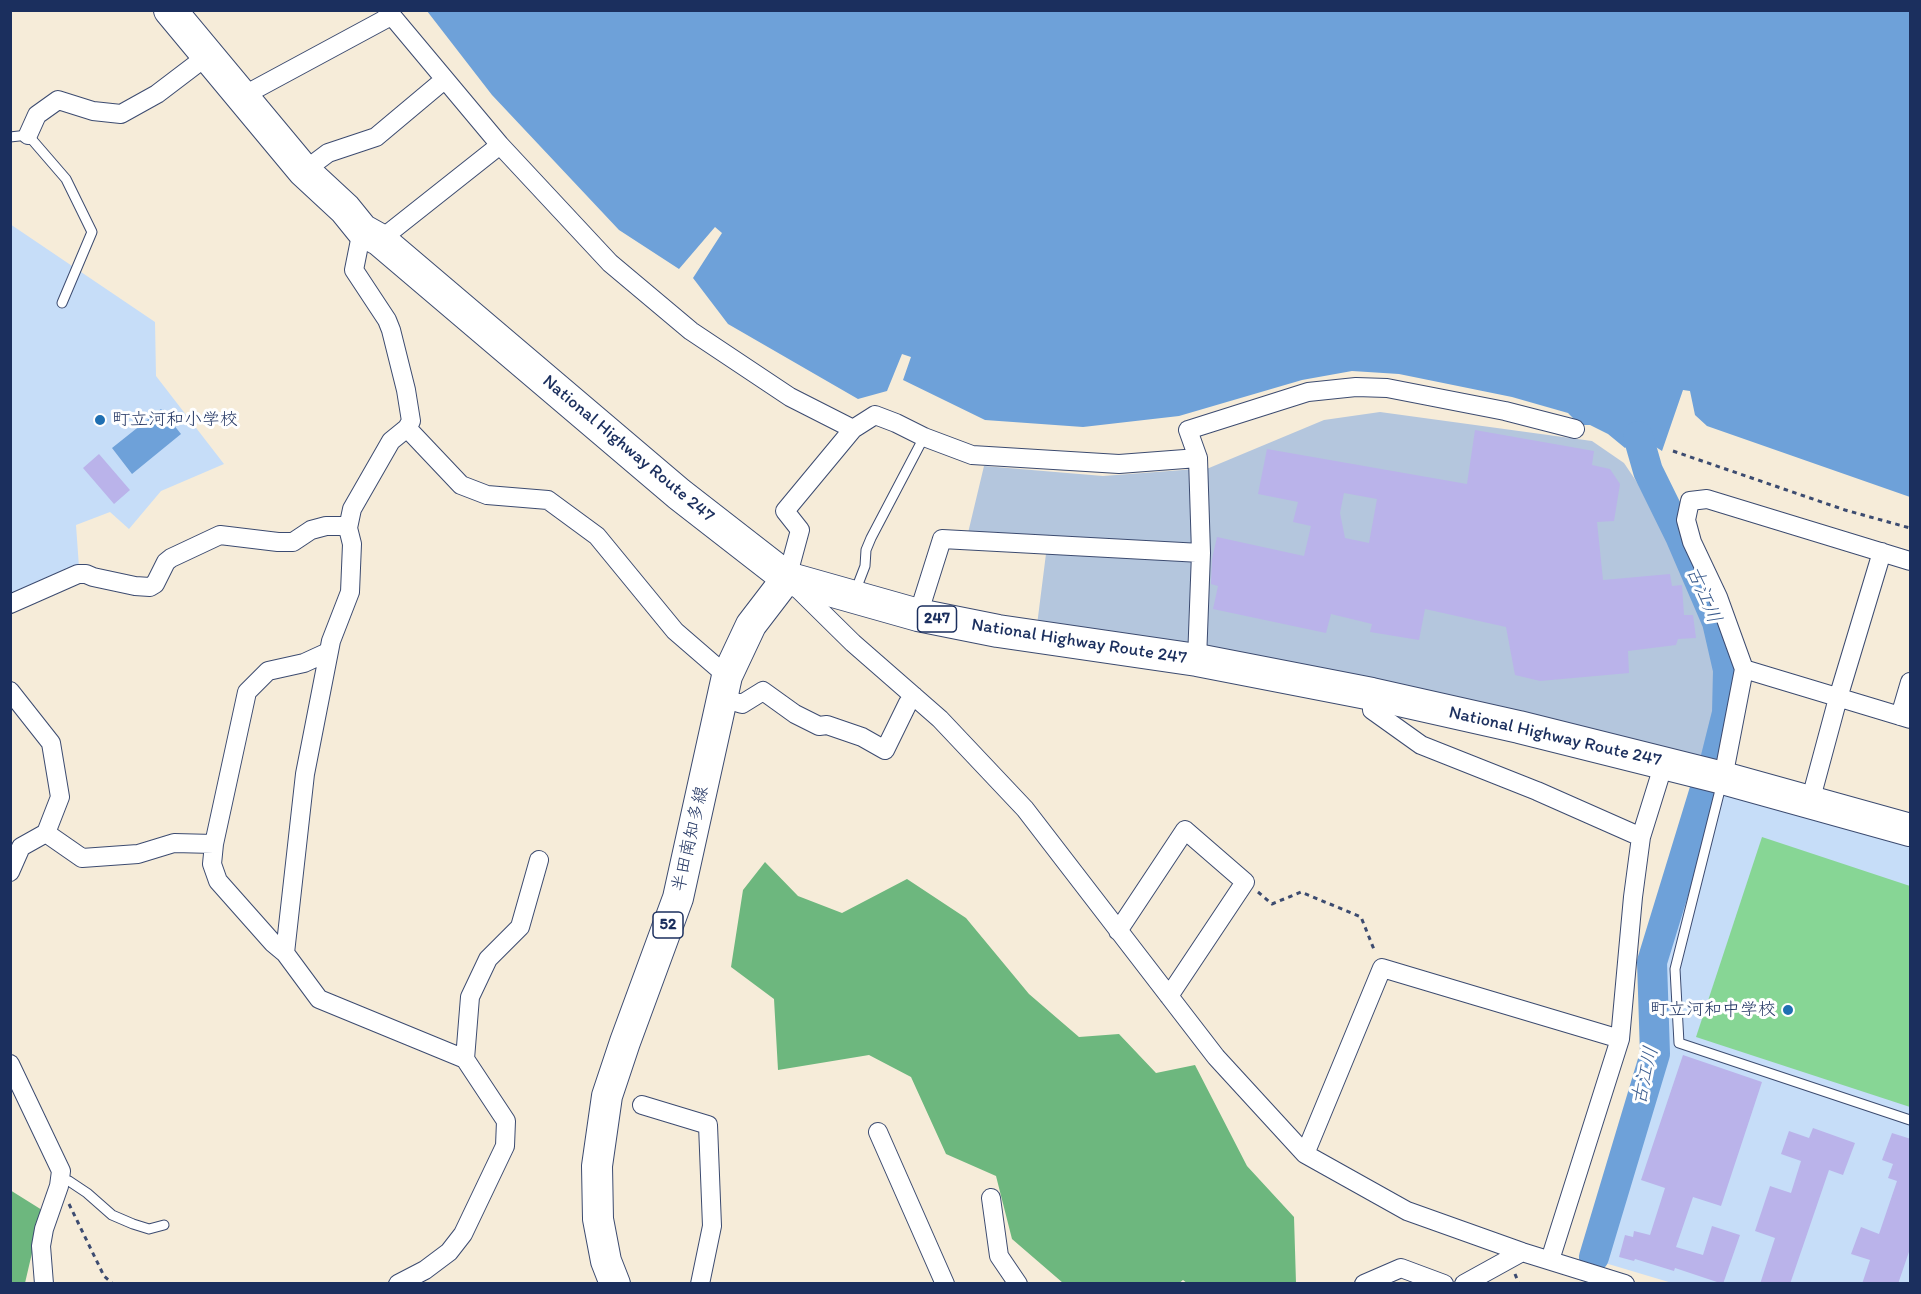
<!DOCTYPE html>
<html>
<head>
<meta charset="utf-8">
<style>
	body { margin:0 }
	#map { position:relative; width:1921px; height:1294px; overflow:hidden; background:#f6ecd9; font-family:Itim,sans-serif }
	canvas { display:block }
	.frame { position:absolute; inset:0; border:12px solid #1b2f5e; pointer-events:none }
</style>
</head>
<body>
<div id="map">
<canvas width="1921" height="1294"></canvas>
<div class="frame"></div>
</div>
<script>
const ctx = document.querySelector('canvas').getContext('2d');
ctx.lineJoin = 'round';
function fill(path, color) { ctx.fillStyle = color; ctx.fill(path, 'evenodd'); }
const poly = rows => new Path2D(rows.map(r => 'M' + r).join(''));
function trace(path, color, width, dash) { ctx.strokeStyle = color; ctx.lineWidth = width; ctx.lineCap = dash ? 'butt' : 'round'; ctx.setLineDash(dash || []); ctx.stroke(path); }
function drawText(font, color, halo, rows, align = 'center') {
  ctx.font = font + ' Itim,"Klee One",sans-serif'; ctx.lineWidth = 6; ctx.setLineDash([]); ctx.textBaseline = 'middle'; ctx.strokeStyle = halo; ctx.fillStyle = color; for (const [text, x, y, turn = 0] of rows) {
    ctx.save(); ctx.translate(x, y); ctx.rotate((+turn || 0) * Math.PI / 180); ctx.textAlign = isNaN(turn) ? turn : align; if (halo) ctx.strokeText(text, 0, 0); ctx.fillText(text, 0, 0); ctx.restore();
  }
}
const built = poly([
	[10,224,155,322,156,376,224,464,161,491,129,529,110,512,76,525,79,567,10,598],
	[1711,788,1910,846,1910,1283,1672,1283,1605,1263,1668,1051,1664,969]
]);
const industrial = poly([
	[1380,412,1592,441,1624,463,1657,512,1709,624,1718,667,1718,711,1703,759,1037,625,1048,538,968,533,984,466,1103,476,1209,468,1324,420]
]);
const green = poly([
	[1762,837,1910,886,1910,1107,1696,1037]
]);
const forest = poly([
	[765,862,798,896,842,913,907,879,966,918,1029,994,1079,1037,1119,1034,1156,1073,1195,1065,1247,1166,1294,1217,1296,1283,1188,1284,1183,1280,1178,1284,1063,1283,1012,1239,996,1176,946,1154,911,1077,869,1055,778,1070,774,999,731,967,743,890],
	[10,1190,42,1210,25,1283,11,1283]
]);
const water = poly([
	[427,11,1910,11,1910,497,1707,426,1695,415,1690,391,1683,390,1662,451,1639,436,1625,448,1608,434,1590,425,1580,425,1568,413,1512,397,1399,374,1352,371,1302,380,1179,416,1083,427,985,420,903,380,911,357,902,354,887,391,858,399,728,324,693,278,722,233,715,227,679,269,619,230,492,95],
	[161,409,181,434,132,474,112,448]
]);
const river = poly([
	[1638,436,1648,471,1680,536,1717,622,1728,670,1727,713,1715,761],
	[1594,1257,1655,1054,1652,962,1705,789]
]);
const building = poly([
	[1475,430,1594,451,1592,465,1610,469,1620,484,1614,521,1597,522,1603,580,1670,574,1672,586,1682,585,1684,615,1693,615,1696,638,1678,639,1676,645,1628,651,1629,673,1540,681,1515,675,1506,627,1425,609,1419,640,1370,632,1372,624,1331,614,1326,633,1213,609,1218,586,1211,584,1212,559,1217,537,1304,556,1311,526,1293,522,1298,502,1258,494,1267,449,1467,484],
	[1344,493,1377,499,1369,543,1345,538,1340,513],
	[99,454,130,490,114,504,83,468],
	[1683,1055,1762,1082,1721,1206,1693,1197,1676,1247,1703,1255,1712,1226,1740,1235,1723,1284,1675,1268,1674,1271,1635,1259,1634,1261,1619,1257,1625,1235,1633,1237,1634,1231,1650,1235,1665,1188,1641,1180],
	[1813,1128,1855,1143,1843,1175,1829,1170,1790,1284,1760,1284,1775,1238,1755,1231,1770,1186,1791,1193,1801,1161,1781,1154,1789,1131,1809,1138],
	[1892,1133,1911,1139,1911,1246,1898,1284,1862,1284,1870,1260,1851,1254,1861,1227,1879,1234,1897,1181,1888,1178,1893,1164,1882,1160]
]);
const path = poly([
	[1673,451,1845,510,1910,528],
	[1258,892,1272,904,1301,892,1361,917,1375,952],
	[69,1204,104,1276,113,1284],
	[1515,1274,1519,1284]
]);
const service = poly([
	[10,137,28,135,66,179,92,232,62,303],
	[855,592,865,566,866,550,871,538,924,437],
	[1722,782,1675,969,1679,1043,1910,1120],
	[60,1178,69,1181,87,1193,112,1215,133,1224,149,1229,164,1225]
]);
const minor = poly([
	[387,10,500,145,610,263,691,331,790,397,853,429],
	[243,99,252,91,391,16],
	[28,135,37,115,58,100,93,111,121,114,157,94,207,56],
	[304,171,328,153,376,137,444,80],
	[380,240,500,145],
	[407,428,461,485,487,495,548,500,597,536,675,631,727,676],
	[1198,458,1119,464,972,455,924,437,896,423,875,415,853,429,785,511,800,530,787,578,853,643,940,719,1025,809,1216,1057,1305,1154,1407,1211,1522,1252,1625,1284],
	[10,604,78,574,86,574,93,577,135,586,150,587,155,584,166,562,171,558,220,535,278,542,293,542,311,530,326,526,341,526,348,528],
	[918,615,942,539,1201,553],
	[328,652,304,663,268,671,247,692,214,844,212,864,218,881,273,943,285,953,319,999,465,1059,506,1121,505,1146,463,1234,449,1252,425,1270,398,1284],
	[1197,660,1201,553,1198,458,1188,430,1308,392,1356,387,1387,388,1505,411,1575,429],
	[1744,669,1910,719],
	[10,691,51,743,60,797,46,833,21,847,10,872],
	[1372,694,1372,710,1421,745,1537,791,1641,837],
	[722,698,742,704,763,691,795,714,819,726,827,725,862,737,885,750,908,703,914,696],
	[1900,716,1910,682],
	[1723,778,1744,669,1718,597,1692,542,1686,520,1690,501,1707,499,1910,561],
	[1810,802,1838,698,1882,552],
	[46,833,82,858,138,854,174,843,214,844],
	[1118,931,1185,830,1245,882,1169,996],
	[285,953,305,774,331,641,350,592,352,544,348,528,352,509,391,441,407,428,411,421,406,390,391,330,387,320,354,270,362,230],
	[465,1059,470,997,488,959,520,927,539,860],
	[10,1064,61,1171,59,1186,44,1229,41,1246,44,1284],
	[642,1105,708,1125,712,1226,700,1284],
	[878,1132,945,1284],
	[1305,1154,1382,968,1620,1039],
	[991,1198,999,1256,1018,1284],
	[1550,1260,1620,1039,1633,897,1641,837,1664,763],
	[1364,1284,1401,1268,1444,1284],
	[1464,1284,1522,1252]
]);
const primary = poly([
	[615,1284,606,1261,598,1219,597,1166,607,1096,625,1042,678,898,727,676,751,625,787,578]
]);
const trunk = poly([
	[170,10,304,171,345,209,362,230,380,240,679,494,787,578,918,615,998,631,1197,660,1372,694,1519,727,1723,778,1910,830]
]);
const markers = [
	[100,420,6,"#1f6fb2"],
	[1788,1010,6,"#1f6fb2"]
];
const shields = [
	[937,619,39],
	[668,925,30]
];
const shieldNames = [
	["247",937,619],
	["52",668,925]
];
const poiNames = [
	["町立河和小学校",112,420],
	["町立河和中学校",1776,1010,"right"]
];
const streetNames = [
	["National Highway Route 247",628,449,40],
	["National Highway Route 247",1079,642,9],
	["National Highway Route 247",1555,737,13],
	["半田南知多線",691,839,-77]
];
const waterNames = [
	["古江川",1703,595,67],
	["古江川",1646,1076,-77]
];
fill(built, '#c6ddf8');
fill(industrial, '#b4c6dd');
fill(green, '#87d695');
fill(forest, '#6db77e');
fill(water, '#6ea1d9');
trace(river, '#6ea1d9', 30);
fill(building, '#bab3ea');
trace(service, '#3c4b70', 11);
trace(minor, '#3c4b70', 20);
trace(primary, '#3c4b70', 32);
trace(trunk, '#3c4b70', 34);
trace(path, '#3c4b70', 3, [4.5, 4.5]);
trace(service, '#fff', 9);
trace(minor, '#fff', 18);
trace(primary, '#fff', 30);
trace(trunk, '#fff', 32);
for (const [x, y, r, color] of markers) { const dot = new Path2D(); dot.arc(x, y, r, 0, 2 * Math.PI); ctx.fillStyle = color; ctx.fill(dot); trace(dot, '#fff', 2); }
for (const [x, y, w] of shields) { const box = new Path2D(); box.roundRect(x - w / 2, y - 13, w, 26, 4.5); ctx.fillStyle = '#fff'; ctx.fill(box); trace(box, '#1b2f5e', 1.5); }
drawText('bold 16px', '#1b2f5e', null, shieldNames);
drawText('18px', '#1b2f5e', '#fff', poiNames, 'left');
drawText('18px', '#1b2f5e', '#fff', streetNames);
drawText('italic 20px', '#3c5d8f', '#fff', waterNames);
</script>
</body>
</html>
